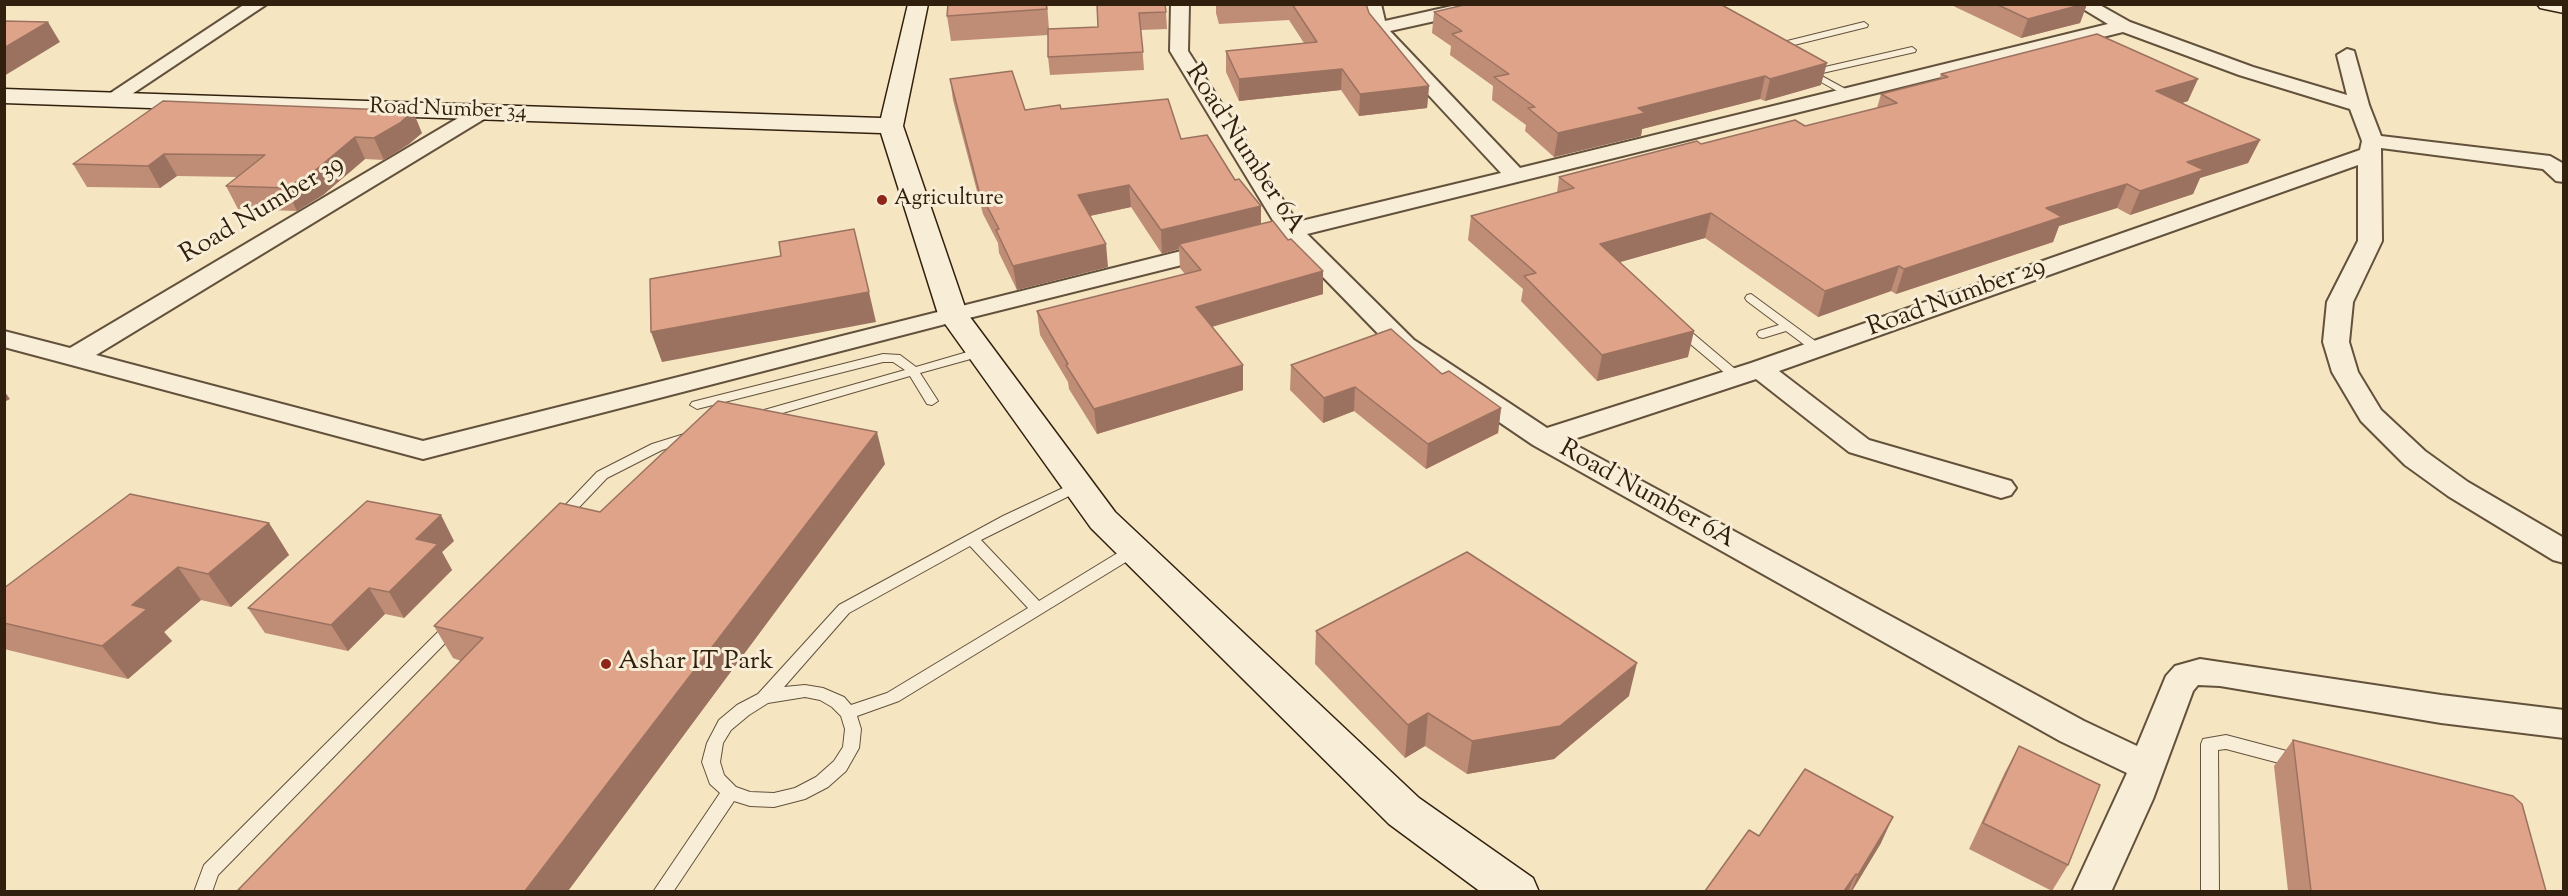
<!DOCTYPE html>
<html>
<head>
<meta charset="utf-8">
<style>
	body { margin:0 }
	#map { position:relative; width:2568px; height:896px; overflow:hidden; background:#f5e5c1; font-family:"Sorts Mill Goudy",serif }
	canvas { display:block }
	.frame { position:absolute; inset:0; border:6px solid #32200f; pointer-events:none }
</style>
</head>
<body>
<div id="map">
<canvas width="2568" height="896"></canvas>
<div class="frame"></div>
</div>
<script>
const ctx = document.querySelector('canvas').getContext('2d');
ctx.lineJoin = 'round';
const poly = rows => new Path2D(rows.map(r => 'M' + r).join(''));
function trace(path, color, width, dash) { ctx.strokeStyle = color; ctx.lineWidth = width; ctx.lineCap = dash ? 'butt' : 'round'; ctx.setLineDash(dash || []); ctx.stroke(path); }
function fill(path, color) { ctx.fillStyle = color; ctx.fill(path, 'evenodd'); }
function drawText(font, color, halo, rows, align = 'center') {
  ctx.font = font + ' "Sorts Mill Goudy",serif'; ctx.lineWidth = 6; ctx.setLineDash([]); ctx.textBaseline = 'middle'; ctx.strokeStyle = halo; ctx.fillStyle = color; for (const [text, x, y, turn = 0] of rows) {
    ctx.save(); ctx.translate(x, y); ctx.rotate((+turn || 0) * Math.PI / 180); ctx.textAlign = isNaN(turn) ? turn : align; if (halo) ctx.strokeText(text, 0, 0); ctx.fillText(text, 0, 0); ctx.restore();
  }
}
const lane = poly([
	[1864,22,1868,25,1867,27,1782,48,1776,53,1772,50,1775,44,1864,22],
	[1912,47,1916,50,1915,52,1818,74,1851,92,1851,96,1848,97,1803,72,1912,47],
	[1751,294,1822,346,1824,349,1822,352,1814,352,1786,331,1763,338,1759,337,1757,334,1759,331,1779,325,1747,301,1745,298,1747,295,1751,294],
	[1679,324,1683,325,1741,374,1743,377,1741,380,1733,380,1675,331,1673,328,1675,325,1679,324],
	[981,348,985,349,987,352,985,355,920,373,938,401,932,405,927,404,910,376,755,421,748,417,750,414,905,370,893,362,883,362,697,409,690,405,692,402,883,354,900,355,916,367,981,348],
	[694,431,699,432,701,435,699,438,662,450,607,478,565,522,555,522,553,519,555,516,597,472,652,444,694,431],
	[1078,481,1083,483,1085,486,1083,489,981,540,1039,601,1129,546,1139,546,1141,550,1139,554,899,701,857,716,861,729,859,748,846,771,828,787,805,799,774,807,750,806,734,801,673,892,653,892,720,793,710,784,702,762,707,743,719,720,737,705,758,694,839,605,1003,516,1078,481],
	[970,546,1028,608,887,693,851,705,844,697,823,688,805,685,784,687,849,613,970,546],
	[805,697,820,700,832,707,841,716,845,729,843,747,834,761,816,777,795,788,774,793,750,792,736,787,724,775,720,762,723,743,731,730,749,715,768,703,805,697],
	[453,620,458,622,461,626,458,630,218,875,212,892,194,892,204,865,448,622,453,620],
	[2226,735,2298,754,2304,756,2307,761,2304,766,2298,768,2226,749,2218,750,2219,892,2201,892,2201,744,2203,739,2226,735]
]);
const street = poly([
	[245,4,267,4,117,104,103,104,100,100,245,4],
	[1171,4,1189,4,1188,51,1297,222,1501,173,1370,32,1363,4,1381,4,1385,21,1461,4,1498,4,1489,9,1390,31,1520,168,2108,24,2075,4,2098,4,2130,22,2253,67,2347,95,2337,55,2347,49,2354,51,2369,105,2381,136,2550,156,2564,164,2564,182,2556,181,2543,169,2381,148,2382,241,2353,302,2349,342,2358,372,2381,410,2425,451,2468,482,2564,538,2564,563,2553,560,2448,496,2405,465,2361,421,2332,372,2323,342,2327,302,2358,241,2358,165,1779,371,1869,440,2011,481,2016,488,2011,495,2001,498,1849,452,1756,379,1568,441,2084,721,2137,746,2166,676,2175,666,2200,659,2441,695,2564,710,2564,738,2441,723,2220,686,2198,685,2193,691,2153,799,2111,892,2072,892,2127,773,2060,741,1533,445,1396,352,1286,239,961,320,423,459,4,347,4,331,70,348,475,108,482,106,489,108,492,112,489,116,96,355,423,441,1277,227,1170,51,1171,4],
	[2123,32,2239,75,2350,109,2362,141,2360,150,1751,363,1547,428,1414,340,1307,234,2123,32]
]);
const secondary = poly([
	[908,4,928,4,903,126,967,313,1115,512,1419,798,1533,878,1539,892,1481,892,1389,824,1091,528,938,314,881,133,4,103,4,89,881,118,908,4],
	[2537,4,2564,4,2564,13,2540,8,2537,4]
]);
const wall = poly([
	[1047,4,1049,29,1098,27,1097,4,1166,12,1167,29,1141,30,1144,70,1050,75,1048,57,1048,35,951,41,947,16],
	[1216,4,1366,4,1369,13,1429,86,1427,108,1359,116,1341,90,1239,101,1226,72,1226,51,1304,43,1289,20,1219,24,1216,13],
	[1949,4,2087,4,2080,23,2021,38],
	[1434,12,1821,85,1765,101,1760,99,1642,129,1641,136,1554,157,1525,131,1526,125,1492,100,1493,86,1450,55,1451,46,1432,33],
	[1941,74,2188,101,2182,103,2260,140,2248,163,2200,178,2193,194,2130,215,2117,208,2059,226,2053,242,1896,294,1891,291,1818,317,1705,238,1619,262,1688,357,1597,381,1521,301,1523,289,1468,240,1471,216,1557,193,1559,177,1701,144,1805,126,1877,108,1881,94,1939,80],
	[950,79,1025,110,1061,109,1181,139,1235,180,1261,206,1261,224,1288,240,1323,271,1323,294,1212,327,1243,390,1097,434,1069,389,1068,382,1040,335,1037,311,1185,274,1180,268,1179,249,1162,254,1131,207,1090,216,1108,267,1017,290,999,253,998,243,983,214,953,100],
	[163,101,422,133,409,144,384,160,365,159,323,195,297,211,238,209,226,186,238,177,177,176,160,188,87,187,73,164],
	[1291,365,1442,374,1501,408,1498,433,1426,469,1354,411,1323,423,1290,390],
	[885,464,568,891,239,891,238,890,461,661,453,658,434,626,600,512],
	[269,523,289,555,231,607,201,600,164,632,172,641,128,679,4,649,4,588],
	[454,541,442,552,452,570,404,618,385,614,348,651,265,633,248,608],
	[1316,631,1629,696,1554,759,1467,774,1425,746,1405,758,1315,664],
	[2293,740,2546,891,2288,891,2274,766],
	[2019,746,2068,865,2052,891,1969,849,2005,772],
	[1759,836,1881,843,1852,891,1705,891]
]);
const shadedWall = poly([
	[2084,4,2087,4,2080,23,2021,38,2028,19],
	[48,22,60,42,4,76,4,48],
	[1827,63,1821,85,1765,101,1770,79],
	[1342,69,1341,90,1239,101,1239,79],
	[1765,76,1760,99,1642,129,1641,136,1554,157,1558,133,1638,108],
	[2198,79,2188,101,2147,114,2156,91],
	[1429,86,1427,108,1359,116,1360,94],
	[413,111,422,133,409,144,384,160,374,138],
	[355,137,365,159,323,195,297,211,286,188],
	[2260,140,2248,163,2200,178,2193,194,2130,215,2140,191,2187,162],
	[164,154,177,176,160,188,148,166],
	[2127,184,2117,208,2059,226,2053,242,1896,294,1904,269,2046,208],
	[1129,185,1131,207,1080,218,1078,195],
	[1261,206,1261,229,1179,244,1179,249,1162,254,1161,230],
	[1711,213,1705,238,1596,269,1600,244],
	[1106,244,1108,267,1017,290,1013,266],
	[1899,266,1891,291,1818,317,1825,291],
	[1323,271,1323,294,1197,331,1196,307],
	[869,292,876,322,662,362,651,332],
	[1694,331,1688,357,1597,381,1602,355],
	[1243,365,1243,390,1097,434,1094,409],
	[1355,387,1354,411,1323,423,1324,398],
	[4,391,10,399,4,402],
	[1501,408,1498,433,1426,469,1428,444],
	[877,432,885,464,568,891,525,891],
	[441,515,454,541,442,552,452,570,404,618,389,592,416,539],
	[269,523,289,555,231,607,208,574],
	[178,567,201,600,164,632,172,641,128,679,102,646,132,605],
	[369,588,385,614,348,651,331,625],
	[1637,663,1629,696,1554,759,1467,774,1472,741],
	[1428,713,1425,746,1405,758,1408,725],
	[1893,817,1881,843,1852,891,1851,891,1858,875],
	[1856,874,1848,891,1844,891]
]);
const building = poly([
	[948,4,1046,4,1047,9,947,16,948,4],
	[1097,4,1165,4,1166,12,1139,13,1143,52,1048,57,1048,29,1098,27,1097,4],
	[1292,4,1366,4,1369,13,1429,86,1360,94,1342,69,1239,79,1226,51,1317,42,1292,4],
	[1468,4,1720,4,1827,63,1770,79,1765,76,1638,108,1645,113,1558,133,1528,108,1535,107,1494,77,1509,74,1452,34,1462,31,1434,12,1468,4],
	[1996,4,2084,4,2028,19,1996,4],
	[4,21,48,22,4,48,4,21],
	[2097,34,2198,79,2156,91,2260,140,2187,162,2204,170,2140,191,2127,184,2046,208,2062,217,1904,269,1899,266,1825,291,1711,213,1600,244,1694,331,1602,355,1524,276,1536,273,1471,216,1574,188,1559,177,1697,141,1701,144,1795,120,1805,126,1897,103,1881,94,1948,77,1941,74,2097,34],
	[1012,71,1025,110,1060,105,1061,109,1168,99,1181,139,1207,135,1235,180,1239,179,1261,206,1161,230,1129,185,1078,195,1106,244,1013,266,996,230,999,229,979,191,950,79,1012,71],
	[163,101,413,111,400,123,374,138,355,137,312,173,286,188,226,186,265,155,164,154,148,166,73,164,163,101],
	[1273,221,1288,240,1291,239,1323,271,1196,307,1243,365,1094,409,1066,365,1068,364,1037,311,1201,270,1179,244,1273,221],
	[854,229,869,292,651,332,650,279,781,256,779,242,854,229],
	[1391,329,1442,374,1449,371,1501,408,1428,444,1355,387,1324,398,1291,365,1391,329],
	[718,401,877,432,525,891,244,891,238,890,483,638,434,626,560,503,600,512,718,401],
	[130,494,269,523,208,574,178,567,132,605,147,609,102,646,4,623,4,588,130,494],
	[367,501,441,515,416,539,438,544,389,592,369,588,331,625,248,608,367,501],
	[1467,552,1637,663,1560,726,1472,741,1428,713,1408,725,1316,631,1467,552],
	[2293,740,2513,796,2522,804,2546,891,2311,891,2293,740],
	[2019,746,2100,785,2068,865,1983,823,2019,746],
	[1805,769,1893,817,1858,875,1856,874,1844,891,1705,891,1749,830,1759,836,1805,769]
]);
const markers = [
	[882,200,6,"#8f2418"],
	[606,664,6,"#8f2418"]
];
const farStreetnames = [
	["Road Number 34",448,111,2]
];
const farPoinames = [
	["Agriculture",894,200]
];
const streetNames = [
	["Road Number 6A",1243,150,57],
	["Road Number 39",263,211,-31],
	["Road Number 29",1957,299,-20],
	["Road Number 6A",1646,496,29]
];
const poiNames = [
	["Ashar IT Park",618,664]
];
trace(lane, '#63513c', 2);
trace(street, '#63513c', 4);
trace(secondary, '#32200f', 3);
fill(lane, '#f8eed7');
fill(street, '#f8eed7');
fill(secondary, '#f8eed7');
fill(wall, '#bf8c76');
fill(shadedWall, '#9b7260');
fill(building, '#dea389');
trace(building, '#9b7260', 1.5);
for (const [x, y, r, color] of markers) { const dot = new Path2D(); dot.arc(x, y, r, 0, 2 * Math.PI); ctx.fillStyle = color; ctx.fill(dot); trace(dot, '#f8eed7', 2); }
drawText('22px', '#32200f', '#f8eed7', farStreetnames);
drawText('22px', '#32200f', '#f8eed7', farPoinames, 'left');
drawText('26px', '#32200f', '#f8eed7', streetNames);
drawText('26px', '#32200f', '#f8eed7', poiNames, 'left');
</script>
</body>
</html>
